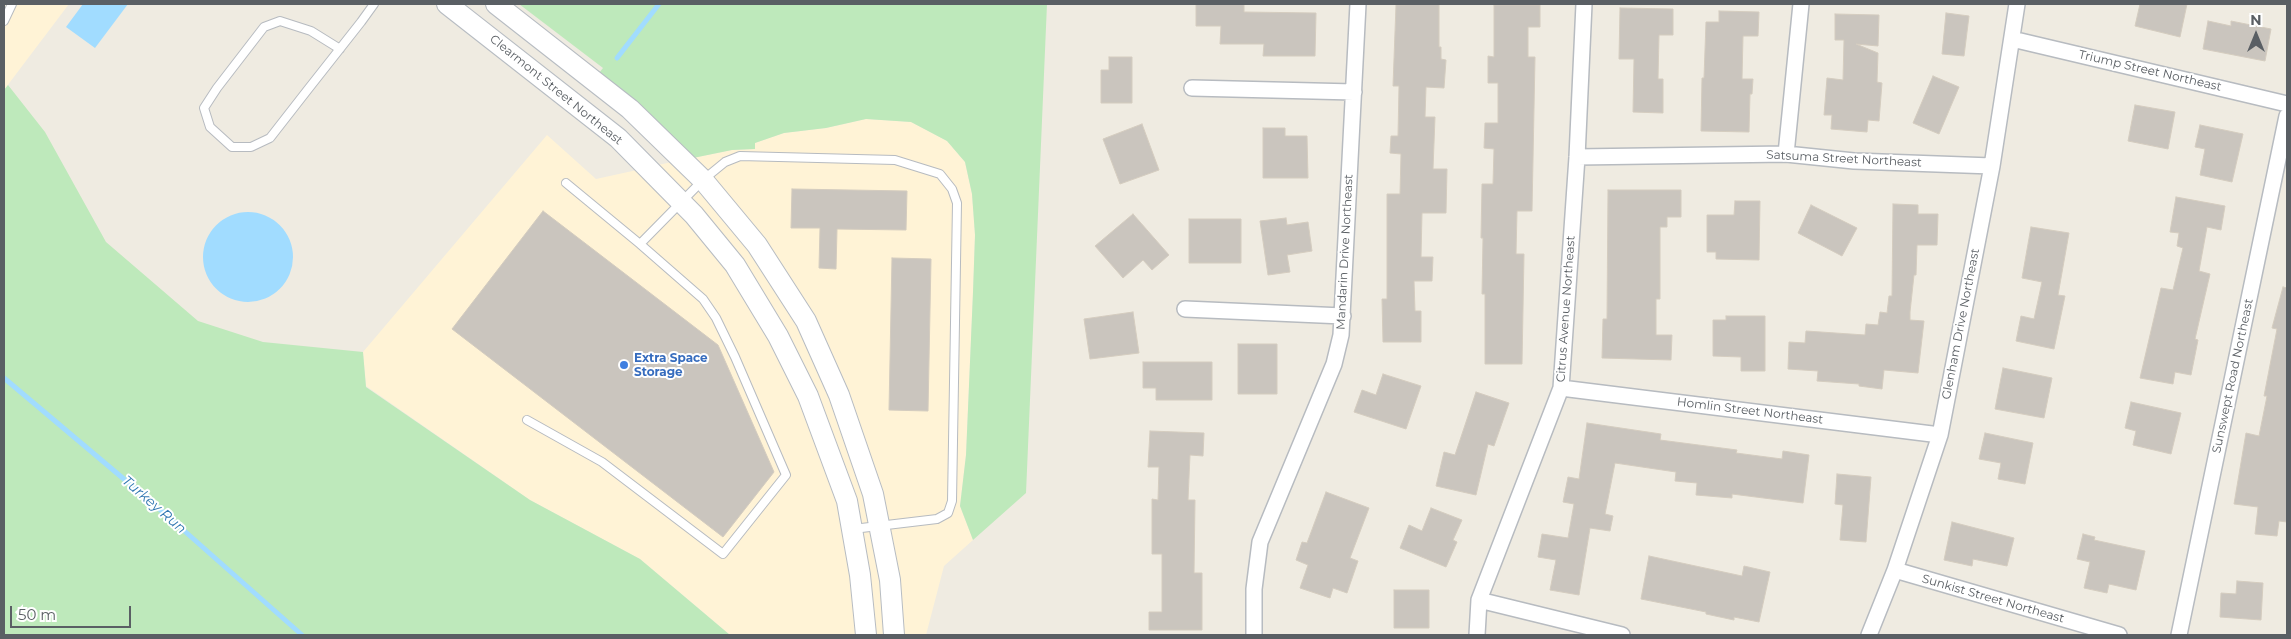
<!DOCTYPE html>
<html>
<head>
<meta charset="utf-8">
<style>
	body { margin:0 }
	#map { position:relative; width:2291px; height:639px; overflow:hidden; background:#efebe1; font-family:Montserrat,sans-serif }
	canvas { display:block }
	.frame { position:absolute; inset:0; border:5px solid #5a5f64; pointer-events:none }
	.north { position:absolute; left:2231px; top:10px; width:50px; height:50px; -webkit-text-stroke:4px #fff; paint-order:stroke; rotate:0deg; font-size:14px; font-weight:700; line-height:20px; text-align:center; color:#5a5f64 }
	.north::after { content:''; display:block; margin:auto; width:18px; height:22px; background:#5a5f64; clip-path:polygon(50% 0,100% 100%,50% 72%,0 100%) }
	.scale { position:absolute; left:10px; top:606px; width:121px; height:22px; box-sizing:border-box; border:2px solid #5a5f64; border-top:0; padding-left:6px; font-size:15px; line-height:18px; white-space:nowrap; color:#5a5f64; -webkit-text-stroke:4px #fff; paint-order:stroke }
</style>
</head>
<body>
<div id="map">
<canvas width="2291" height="639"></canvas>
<div class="frame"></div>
<div class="north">N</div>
<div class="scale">50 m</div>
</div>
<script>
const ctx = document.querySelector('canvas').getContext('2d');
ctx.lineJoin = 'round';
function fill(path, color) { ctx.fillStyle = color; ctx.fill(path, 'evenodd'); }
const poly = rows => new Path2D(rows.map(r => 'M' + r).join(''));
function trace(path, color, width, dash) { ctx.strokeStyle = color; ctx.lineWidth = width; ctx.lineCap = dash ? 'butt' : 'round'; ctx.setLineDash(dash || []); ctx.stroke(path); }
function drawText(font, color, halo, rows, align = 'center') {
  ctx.font = font + ' Montserrat,sans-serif'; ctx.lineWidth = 4; ctx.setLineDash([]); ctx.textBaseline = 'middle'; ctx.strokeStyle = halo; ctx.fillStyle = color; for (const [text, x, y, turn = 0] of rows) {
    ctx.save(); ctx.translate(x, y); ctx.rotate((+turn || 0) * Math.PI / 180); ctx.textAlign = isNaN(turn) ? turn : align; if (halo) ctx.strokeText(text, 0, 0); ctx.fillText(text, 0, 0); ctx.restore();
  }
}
const commercial = poly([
	[4,4,69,4,4,90],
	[866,119,911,122,947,141,965,162,972,194,975,235,973,292,966,455,960,506,973,540,944,566,926,635,903,635,846,391,693,158,732,150,754,149,755,143,784,133,826,128],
	[547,135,596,179,637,170,688,222,729,271,770,341,801,400,839,503,852,576,858,635,730,635,640,559,530,500,366,386,363,352],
	[672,162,701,190,750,251,799,326,831,399,865,497,882,581,886,635,874,635,816,392,658,165]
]);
const green = poly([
	[519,4,1047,4,1026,493,973,540,960,506,966,455,973,292,975,235,972,194,965,162,947,141,911,122,866,119,826,128,784,133,755,143,755,149,732,150,693,158,599,73,603,68],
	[8,85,45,132,106,242,198,321,263,342,363,352,366,387,530,500,640,559,730,635,4,635,4,90]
]);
const water = poly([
	[83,4,128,4,95,48,66,27],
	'203 257a45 45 0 1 1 90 0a45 45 0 1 1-90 0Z'
]);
const stream = poly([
	[617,58,659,4],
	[4,378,163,512,302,635]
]);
const building = poly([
	[1196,4,1244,4,1244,12,1316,13,1315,56,1263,56,1264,44,1220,44,1221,26,1196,26,1196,4],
	[1439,4,1439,47,1441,47,1441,59,1446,60,1444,88,1426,87,1425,117,1435,117,1433,169,1447,169,1446,213,1422,213,1421,257,1433,257,1432,281,1414,281,1415,311,1421,311,1421,342,1383,342,1382,299,1387,299,1387,194,1400,194,1401,154,1390,153,1391,136,1398,136,1399,86,1393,86,1396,5,1439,4],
	[2140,4,2187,4,2180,37,2135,26,2140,4],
	[1494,5,1540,5,1540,27,1528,27,1528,57,1535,57,1532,211,1517,211,1516,254,1524,254,1522,364,1485,364,1485,294,1482,294,1483,238,1481,238,1482,184,1493,184,1494,149,1484,148,1485,123,1498,123,1498,83,1488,83,1488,56,1494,57,1494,5],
	[1620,8,1673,9,1673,35,1659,35,1658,79,1663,79,1663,113,1633,112,1634,59,1619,59,1620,8],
	[1719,11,1759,12,1758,36,1743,36,1742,79,1753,79,1752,94,1750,94,1749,132,1701,131,1702,78,1704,78,1706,22,1719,22,1719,11],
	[1946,13,1969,16,1964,56,1942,54,1946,13],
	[1835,14,1879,15,1878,46,1856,44,1878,53,1877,82,1882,83,1879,121,1868,120,1867,132,1831,129,1832,115,1824,115,1827,78,1843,80,1844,40,1835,40,1835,14],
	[2208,21,2231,26,2231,21,2271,29,2265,61,2203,49,2208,21],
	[1109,57,1132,57,1132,103,1101,103,1101,70,1109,70,1109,57],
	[1933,76,1959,87,1939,134,1913,123,1933,76],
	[2135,105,2175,112,2168,149,2128,141,2135,105],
	[1142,124,1159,170,1120,184,1103,139,1142,124],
	[2200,125,2243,134,2232,182,2200,175,2205,149,2195,147,2200,125],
	[1263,128,1285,128,1285,136,1307,136,1308,178,1263,178,1263,128],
	[792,189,907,191,906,230,837,229,836,269,819,268,820,228,791,228,792,189],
	[1608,190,1681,190,1681,217,1667,217,1667,227,1660,227,1660,299,1656,299,1656,335,1672,335,1671,360,1602,358,1603,319,1607,319,1608,190],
	[2176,197,2225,206,2221,230,2207,227,2199,271,2210,274,2195,339,2198,340,2191,375,2175,372,2173,384,2140,378,2161,288,2173,290,2183,248,2177,246,2179,233,2170,232,2176,197],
	[1735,201,1760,201,1759,260,1716,259,1716,252,1707,252,1707,215,1734,215,1735,201],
	[1893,204,1918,205,1918,214,1938,214,1937,245,1917,245,1916,275,1914,275,1910,312,1910,320,1924,321,1918,373,1884,370,1882,389,1859,386,1859,384,1817,381,1818,371,1788,369,1789,342,1805,343,1806,331,1865,335,1866,324,1878,325,1880,312,1887,313,1889,296,1892,296,1893,204],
	[1811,205,1857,228,1842,256,1798,233,1811,205],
	[543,211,718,345,774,472,723,537,452,329,543,211],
	[1133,214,1169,255,1152,270,1143,260,1123,278,1095,246,1133,214],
	[1286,218,1287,225,1308,222,1312,251,1287,255,1290,272,1268,275,1260,221,1286,218],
	[1189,219,1241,219,1241,263,1189,263,1189,219],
	[2031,227,2069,233,2058,295,2065,296,2054,349,2016,341,2021,316,2034,319,2042,282,2022,278,2031,227],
	[892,258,931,259,928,411,889,410,892,258],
	[2283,287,2287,288,2287,522,2279,521,2277,536,2255,534,2258,507,2234,504,2246,433,2259,436,2267,396,2264,396,2277,329,2272,328,2283,287],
	[1133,312,1139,353,1090,359,1084,319,1133,312],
	[1726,316,1765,316,1765,371,1741,371,1741,357,1713,356,1713,320,1726,320,1726,316],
	[1238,344,1277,344,1277,394,1238,394,1238,344],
	[1143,362,1212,362,1212,400,1156,400,1156,388,1143,388,1143,362],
	[2003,368,2052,378,2044,418,1995,409,2003,368],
	[1383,374,1421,386,1406,429,1354,412,1362,390,1376,395,1383,374],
	[1476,392,1509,403,1494,446,1488,444,1476,495,1436,486,1444,452,1455,455,1476,392],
	[2131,402,2181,413,2171,454,2133,445,2136,431,2125,428,2131,402],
	[1587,423,1661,434,1660,440,1737,450,1736,453,1782,459,1783,451,1809,455,1803,503,1732,494,1732,498,1696,495,1697,483,1675,481,1676,472,1615,463,1605,514,1613,516,1610,531,1590,528,1579,595,1550,590,1556,560,1538,557,1542,534,1568,538,1574,504,1563,502,1568,477,1579,479,1587,423],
	[1150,431,1204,433,1203,456,1190,455,1188,500,1195,500,1194,573,1202,573,1202,630,1149,630,1149,612,1162,612,1162,554,1152,554,1152,499,1158,500,1159,467,1148,467,1150,431],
	[1985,433,2033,443,2025,484,1998,479,2001,463,1979,459,1985,433],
	[1837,474,1871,477,1866,542,1840,540,1843,505,1835,504,1837,474],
	[1326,492,1369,508,1350,558,1358,561,1347,593,1333,588,1330,598,1300,588,1308,565,1296,560,1302,542,1307,543,1326,492],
	[1431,508,1462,520,1453,540,1457,542,1446,567,1400,548,1409,525,1422,531,1431,508],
	[1952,522,2014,538,2007,566,1973,559,1972,566,1944,560,1952,522],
	[2083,534,2095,537,2094,540,2145,551,2136,590,2109,584,2107,593,2084,588,2090,562,2077,559,2083,534],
	[1649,556,1742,576,1744,566,1770,572,1759,622,1734,617,1734,620,1706,614,1706,612,1641,599,1649,556],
	[2237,581,2263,583,2261,620,2220,617,2221,593,2236,594,2237,581],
	[1394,590,1429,590,1429,628,1394,628,1394,590]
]);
const lane = poly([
	[4,21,12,4],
	[340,49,311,31,280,21,264,27,217,88,204,108,210,127,232,147,251,147,270,138,309,88,361,22,374,4],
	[566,183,640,244,703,180,725,162,740,156,895,160,940,174,952,189,957,203,952,501,948,513,937,519,853,529],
	[527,420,602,462,723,554,786,475,735,357,716,318,703,299,640,244]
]);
const street = poly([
	[2012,39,2287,104],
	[1192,88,1354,92],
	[1786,154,1801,4],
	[1577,157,1786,154,1854,161,1992,166],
	[1185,309,1343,316],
	[1561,388,1940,435],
	[1895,570,2119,635],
	[1479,600,1622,635],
	[1254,635,1254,589,1260,542,1334,364,1341,335,1358,4],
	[1477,635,1479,600,1561,388,1577,157,1584,4],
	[1869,635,1895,570,1940,435,1992,166,2017,4],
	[2179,635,2287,116]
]);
const secondary = poly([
	[447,4,618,138,694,215,735,265,778,336,808,396,847,501,860,575,866,635],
	[496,4,630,109,703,180,757,245,806,321,839,395,873,494,890,580,894,635]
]);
const markers = [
	[624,365,5,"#3f7fe0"]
];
const streetNames = [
	["Triump Street Northeast",2150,71,13],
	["Clearmont Street Northeast",556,90,39],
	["Satsuma Street Northeast",1844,159,3],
	["Mandarin Drive Northeast",1345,252,-87],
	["Citrus Avenue Northeast",1566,309,-86],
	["Glenham Drive Northeast",1961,324,-79],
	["Sunswept Road Northeast",2233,376,-78],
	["Homlin Street Northeast",1750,411,7],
	["Sunkist Street Northeast",1993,599,16]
];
const shopNames = [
	["Extra Space",634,358],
	["Storage",634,372]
];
const waterNames = [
	["Turkey Run",154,505,41]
];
fill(commercial, '#fff3d6');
fill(green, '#bee9bb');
fill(water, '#a1dcff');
trace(stream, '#a1dcff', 5);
fill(building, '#cac5be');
trace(building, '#d4ccbf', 1);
trace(lane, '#b7bbc0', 10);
trace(street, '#b7bbc0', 18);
trace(secondary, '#b7bcc2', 22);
trace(lane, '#fff', 8);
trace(street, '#fff', 15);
trace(secondary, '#fff', 20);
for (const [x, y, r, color] of markers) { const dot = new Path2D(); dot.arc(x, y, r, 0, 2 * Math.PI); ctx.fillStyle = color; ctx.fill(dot); trace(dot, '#fff', 2); }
drawText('12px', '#5a5f64', '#fff', streetNames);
drawText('bold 12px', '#366cbe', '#fff', shopNames, 'left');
drawText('italic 14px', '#3278b2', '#fff', waterNames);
</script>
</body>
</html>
